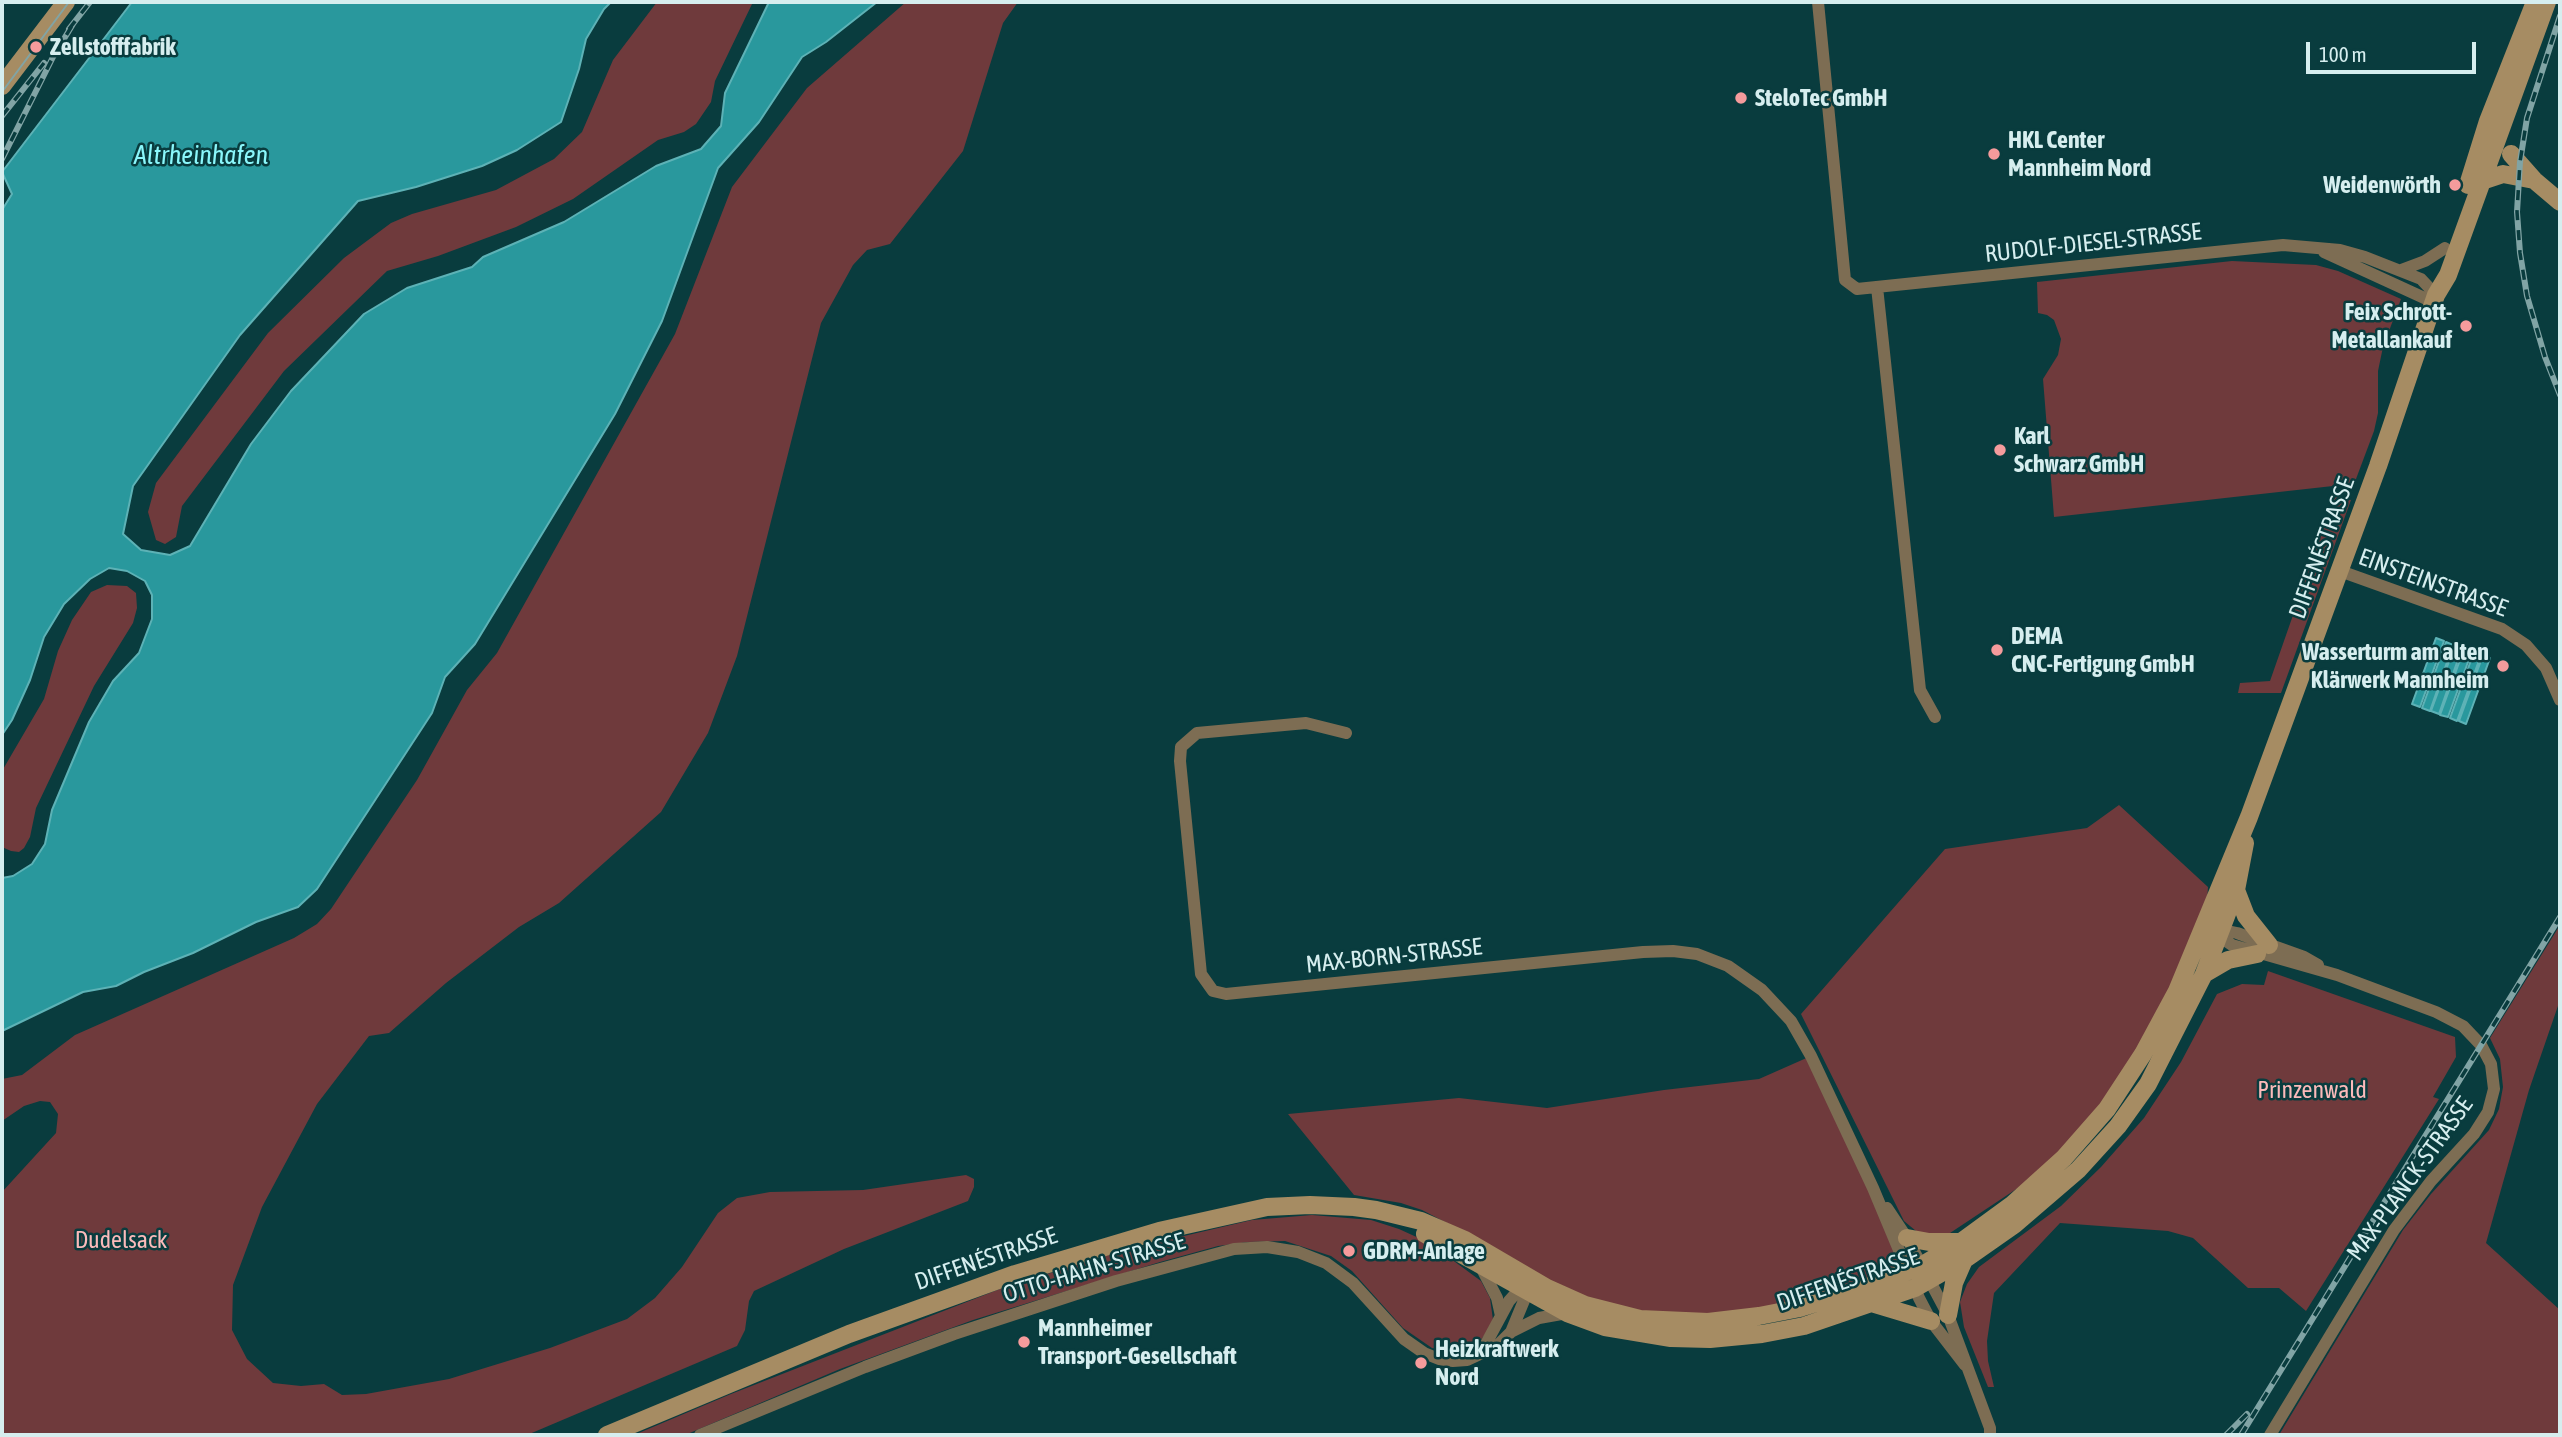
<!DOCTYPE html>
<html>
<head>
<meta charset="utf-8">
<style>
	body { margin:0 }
	#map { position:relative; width:2562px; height:1437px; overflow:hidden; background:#093c3e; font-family:"Asap Condensed",sans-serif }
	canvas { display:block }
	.frame { position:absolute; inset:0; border:4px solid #d6eeef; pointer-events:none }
	.scale { position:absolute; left:2306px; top:42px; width:170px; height:32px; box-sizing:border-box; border:4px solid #d6eeef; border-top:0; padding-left:9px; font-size:21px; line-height:24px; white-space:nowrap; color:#d6eeef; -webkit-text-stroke:5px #093c3e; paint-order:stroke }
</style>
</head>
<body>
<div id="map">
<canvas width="2562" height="1437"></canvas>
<div class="frame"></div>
<div class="scale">100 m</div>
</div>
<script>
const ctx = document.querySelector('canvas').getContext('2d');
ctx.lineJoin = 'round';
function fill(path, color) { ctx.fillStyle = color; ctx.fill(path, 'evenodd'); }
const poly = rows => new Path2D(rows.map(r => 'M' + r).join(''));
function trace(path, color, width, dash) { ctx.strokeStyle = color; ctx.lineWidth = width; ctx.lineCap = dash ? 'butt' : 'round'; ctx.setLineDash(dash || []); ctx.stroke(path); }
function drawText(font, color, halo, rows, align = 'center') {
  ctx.font = font + ' "Asap Condensed",sans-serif'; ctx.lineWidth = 5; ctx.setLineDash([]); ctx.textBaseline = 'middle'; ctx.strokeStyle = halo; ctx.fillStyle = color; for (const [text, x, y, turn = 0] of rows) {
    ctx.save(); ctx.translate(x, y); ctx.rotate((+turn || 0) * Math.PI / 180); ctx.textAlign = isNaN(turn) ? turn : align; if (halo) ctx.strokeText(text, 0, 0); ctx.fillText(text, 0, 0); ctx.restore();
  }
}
const green = poly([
	[657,2,753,2,715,81,711,102,696,124,684,132,658,140,573,199,516,227,438,256,387,271,284,371,182,506,176,537,165,544,156,540,148,512,156,483,268,333,344,258,391,223,412,214,496,190,554,159,582,132,613,60],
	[906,2,1018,2,1003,23,963,151,890,244,867,250,853,265,821,323,737,656,708,733,661,812,559,903,519,927,446,983,389,1033,369,1036,317,1104,262,1207,233,1285,232,1330,247,1359,273,1383,301,1386,324,1384,342,1395,366,1394,449,1379,550,1348,627,1319,655,1298,682,1267,718,1213,737,1198,770,1192,863,1190,966,1175,974,1179,974,1187,968,1201,844,1249,754,1291,749,1301,745,1330,737,1346,527,1435,2,1435,2,1192,56,1133,58,1114,50,1102,40,1101,24,1106,2,1121,2,1079,22,1075,75,1035,294,938,317,924,331,909,417,780,467,690,497,653,675,334,732,187,807,88],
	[2232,261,2316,265,2338,271,2401,299,2383,347,2378,371,2378,413,2374,431,2353,487,2333,486,2054,517,2043,379,2058,355,2061,339,2054,320,2047,315,2038,313,2037,282],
	[2335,495,2351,500,2281,693,2238,693,2240,683,2270,681],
	[107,585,127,586,136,593,137,608,133,623,94,686,36,808,30,837,24,848,19,852,11,851,2,847,2,771,44,699,58,651,72,620,91,592],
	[2119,805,2208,887,2207,902,2181,967,2148,1033,2105,1101,2039,1174,1947,1235,1926,1235,1916,1231,1904,1221,1801,1014,1945,849,2087,828],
	[2560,925,2560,1000,2529,1090,2486,1243,2560,1310,2560,1435,2279,1435,2403,1230,2431,1194,2489,1130,2499,1109,2503,1087,2500,1059,2490,1038],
	[2268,971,2455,1037,2456,1057,2433,1097,2439,1099,2306,1311,2279,1288,2248,1288,2193,1238,2168,1231,2060,1223,1994,1293,1987,1341,1988,1361,1994,1387,1988,1387,1964,1327,1960,1302,1967,1284,1979,1267,2061,1206,2101,1167,2144,1118,2181,1062,2217,994,2242,984,2264,985],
	[1811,1056,1908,1271,1833,1299,1699,1315,1642,1311,1588,1299,1551,1282,1468,1234,1422,1210,1401,1203,1354,1195,1288,1114,1459,1098,1547,1108,1664,1090,1759,1079],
	[1312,1215,1371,1220,1399,1229,1447,1251,1447,1256,1481,1281,1490,1298,1493,1320,1488,1331,1479,1342,1469,1348,1456,1352,1432,1348,1403,1328,1352,1271,1331,1256,1285,1241,1248,1242,1218,1246,1160,1262,973,1320,840,1369,685,1435,634,1435,731,1394,1005,1287,1115,1253,1184,1236,1252,1220]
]);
const water = poly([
	[132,2,611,2,604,9,586,39,579,69,561,122,517,150,482,166,416,187,358,201,240,335,133,486,123,534,141,550,170,555,190,546,251,444,291,391,364,314,407,288,472,267,483,257,564,222,656,166,701,149,721,126,725,93,769,2,877,2,826,42,802,57,759,122,718,168,662,321,615,414,475,644,445,677,432,713,317,889,298,907,256,922,193,953,144,972,116,986,83,992,2,1031,2,878,13,876,32,864,45,844,52,810,89,722,113,681,139,653,152,619,152,595,145,581,127,571,109,568,90,579,64,604,44,637,30,680,12,720,2,735,2,210,12,194,2,172,132,2],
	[2436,638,2444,641,2420,707,2412,704,2436,638],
	[2446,642,2453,645,2430,711,2422,708,2446,642],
	[2455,645,2462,648,2439,714,2431,711,2455,645],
	[2464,649,2472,651,2448,717,2440,715,2464,649],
	[2474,652,2481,655,2457,721,2450,718,2474,652],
	[2483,655,2490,658,2466,724,2459,721,2483,655]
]);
const street = poly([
	[1818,2,1845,280,1857,289,2283,245,2340,250,2365,257,2421,279,2436,295],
	[2324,252,2433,302],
	[2401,270,2425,261,2445,248],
	[1877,287,1920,690,1935,717],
	[2340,571,2502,629,2526,645,2546,668,2560,700],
	[1346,733,1306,723,1197,733,1181,747,1180,761,1201,974,1213,991,1226,994,1643,952,1673,951,1697,954,1728,966,1762,990,1791,1021,1811,1056,1873,1188,1919,1298,1931,1321,1965,1365],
	[2213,928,2237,933,2304,957,2318,965],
	[2213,932,2232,945,2337,975,2436,1012,2463,1026,2481,1045,2491,1064,2494,1089,2488,1112,2474,1134,2431,1181,2394,1230,2270,1435],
	[1887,1208,1907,1238,1948,1315,1990,1428,1990,1435],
	[1481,1267,1497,1298,1501,1316],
	[1511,1332,1530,1286],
	[1481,1353,1509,1301,1525,1283],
	[700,1435,865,1367,954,1334,1116,1281,1234,1249,1267,1247,1298,1252,1326,1263,1353,1283,1404,1339,1424,1353,1439,1359,1453,1361,1467,1360,1497,1346,1511,1332,1539,1318,1567,1313]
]);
const secondary = poly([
	[2,86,66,2],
	[2511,154,2534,180,2560,202],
	[2482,181,2503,174,2534,180],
	[2468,185,2488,121,2535,2],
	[2236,890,2246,916,2269,945],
	[2204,974,2228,960,2257,954],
	[1425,1234,1567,1313,1605,1327,1671,1338,1710,1339,1762,1334,1804,1326,1915,1288,1964,1260,2014,1225,2078,1170,2118,1126,2148,1084,2204,974,2236,890,2245,843],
	[1907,1238,1929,1242,1961,1242],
	[1871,1303,1931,1321],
	[1948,1315,1954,1283,1964,1260],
	[607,1435,849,1334,1015,1274,1159,1231,1267,1207,1310,1205,1354,1207,1376,1210,1421,1221,1465,1240,1547,1288,1585,1305,1640,1319,1708,1322,1759,1316,1800,1308,1870,1286,1921,1266,1961,1242,2013,1204,2064,1158,2107,1109,2143,1054,2177,991,2249,817,2378,466,2436,295,2448,275,2547,2]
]);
const tram = poly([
	[2,92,69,2]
]);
const rail = poly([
	[2560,16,2527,118,2520,162,2517,212,2520,253,2527,296,2545,357,2560,395],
	[69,29,90,2],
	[2,116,44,63],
	[2,159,53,57,73,24],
	[2226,1435,2247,1414],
	[2241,1435,2560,917]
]);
const markers = [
	[36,47,7,"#f59b9c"],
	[1741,98,7,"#f59b9c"],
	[1994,154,7,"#f59b9c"],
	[2455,185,7,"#f59b9c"],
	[2466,326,7,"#f59b9c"],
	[2000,450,7,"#f59b9c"],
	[1997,650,7,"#f59b9c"],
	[2503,666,7,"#f59b9c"],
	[1349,1251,7,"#f59b9c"],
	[1024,1342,7,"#f59b9c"],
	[1421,1363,7,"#f59b9c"]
];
const poiNames = [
	["Zellstofffabrik",50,47],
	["SteloTec GmbH",1755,98],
	["HKL Center",2008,140],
	["Mannheim Nord",2008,168],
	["Weidenwörth",2441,185,"right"],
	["Feix Schrott-",2452,312,"right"],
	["Metallankauf",2452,340,"right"],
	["Karl",2014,436],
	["Schwarz GmbH",2014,464],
	["DEMA",2011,636],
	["CNC-Fertigung GmbH",2011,664],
	["Wasserturm am alten",2489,652,"right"],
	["Klärwerk Mannheim",2489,680,"right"],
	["GDRM-Anlage",1363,1251],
	["Mannheimer",1038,1328],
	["Transport-Gesellschaft",1038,1356],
	["Heizkraftwerk",1435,1349],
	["Nord",1435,1377]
];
const streetNames = [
	["RUDOLF-DIESEL-STRASSE",2093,243,-6],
	["DIFFENÉSTRASSE",2322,548,-70],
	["EINSTEINSTRASSE",2433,583,20],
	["MAX-BORN-STRASSE",1394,956,-6],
	["MAX-PLANCK-STRASSE",2410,1179,-54],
	["DIFFENÉSTRASSE",986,1259,-19],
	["OTTO-HAHN-STRASSE",1094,1268,-17],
	["DIFFENÉSTRASSE",1848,1280,-19]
];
const parkNames = [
	["Prinzenwald",2312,1090],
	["Dudelsack",121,1240]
];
const waterNames = [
	["Altrheinhafen",201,156]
];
fill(green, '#6f3a3c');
fill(water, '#29989d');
trace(water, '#5db2b6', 2);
trace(street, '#7d6d53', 12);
trace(secondary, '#a68c63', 18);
trace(tram, '#81a4a5', 2);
trace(rail, '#81a4a5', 6);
trace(rail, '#093c3e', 3.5, [10]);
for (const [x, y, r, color] of markers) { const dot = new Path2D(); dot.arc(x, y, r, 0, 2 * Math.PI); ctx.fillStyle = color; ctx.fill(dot); trace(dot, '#093c3e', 2.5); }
drawText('bold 24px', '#d6eeef', '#093c3e', poiNames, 'left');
drawText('24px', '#d6eeef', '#093c3e', streetNames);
drawText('24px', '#fbbaba', '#093c3e', parkNames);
drawText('italic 26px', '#8af7fb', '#093c3e', waterNames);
</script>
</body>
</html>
